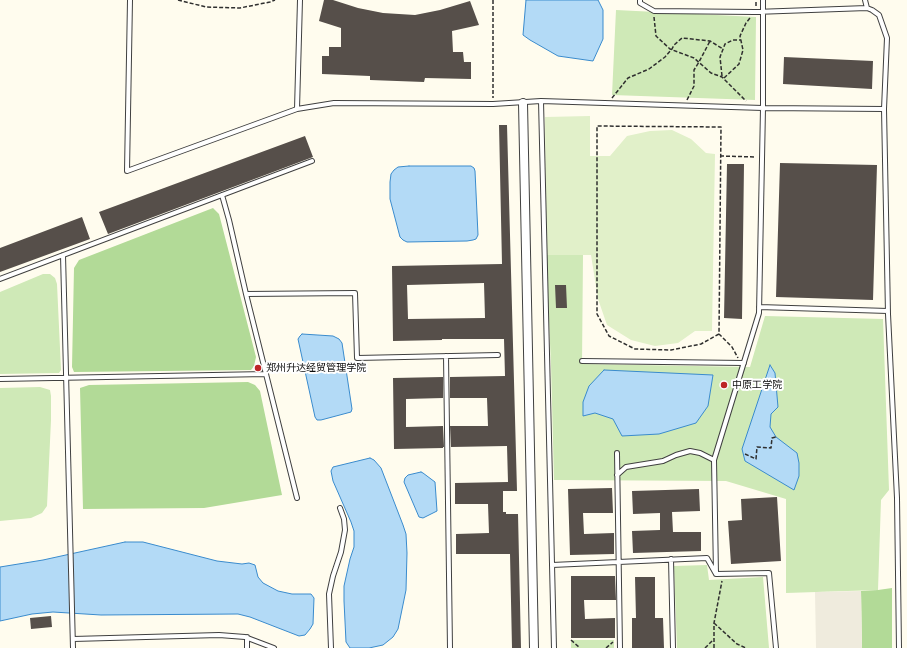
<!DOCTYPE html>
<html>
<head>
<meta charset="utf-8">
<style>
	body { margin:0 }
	canvas { display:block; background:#fffcee }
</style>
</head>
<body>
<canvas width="907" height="648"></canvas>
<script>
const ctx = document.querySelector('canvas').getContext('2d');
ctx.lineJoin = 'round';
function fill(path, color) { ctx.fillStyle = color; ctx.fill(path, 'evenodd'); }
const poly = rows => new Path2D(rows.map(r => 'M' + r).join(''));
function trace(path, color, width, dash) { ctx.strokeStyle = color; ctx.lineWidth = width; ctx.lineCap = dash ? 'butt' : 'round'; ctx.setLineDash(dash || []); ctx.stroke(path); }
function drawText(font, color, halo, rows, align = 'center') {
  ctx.font = font + ' "Crimson Pro","Noto Sans SC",serif'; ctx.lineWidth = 4; ctx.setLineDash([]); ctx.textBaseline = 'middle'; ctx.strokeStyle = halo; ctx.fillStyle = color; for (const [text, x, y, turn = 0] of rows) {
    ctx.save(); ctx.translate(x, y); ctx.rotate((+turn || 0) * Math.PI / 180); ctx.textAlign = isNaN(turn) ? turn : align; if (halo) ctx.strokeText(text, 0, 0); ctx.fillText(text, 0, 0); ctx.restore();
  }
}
const green = poly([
	[616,10,756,17,755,100,612,95],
	[546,255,583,255,582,364,750,367,765,316,883,319,889,490,881,500,878,590,786,593,786,499,726,481,554,480,551,365],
	[43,274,50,274,55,278,57,284,61,370,59,373,0,374,0,292],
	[40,387,50,390,51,396,51,420,47,506,42,513,31,518,0,521,0,388],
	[707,565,709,580,763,577,769,648,677,648,674,566],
	[571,640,614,640,614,648,571,648]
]);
const forest = poly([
	[213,208,219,214,256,357,254,366,251,370,74,372,72,367,74,268,79,260],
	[248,382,255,385,260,391,282,495,204,508,83,509,80,388,89,385],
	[892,588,892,648,862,648,861,591,878,590]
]);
const pitch = poly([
	[590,116,590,156,610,156,627,136,650,131,672,130,691,139,706,153,715,154,712,331,695,331,678,343,655,346,631,340,607,325,598,299,591,255,546,255,545,117]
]);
const plaza = poly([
	[861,591,862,648,816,648,815,592]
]);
const water = poly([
	[526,0,598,0,603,10,603,39,593,61,558,56,530,40,523,35,526,0],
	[409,166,471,166,474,168,475,171,478,235,476,239,473,240,467,241,407,242,403,240,400,237,390,199,390,182,391,174,394,170,398,167,409,166],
	[302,334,333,336,339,339,342,343,352,409,351,412,321,420,317,420,315,417,298,339,300,336,302,334],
	[770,365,775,373,778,407,771,414,770,427,776,437,797,453,799,463,799,476,794,490,745,461,742,449,770,365],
	[604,370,713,375,708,406,696,423,659,434,622,436,613,419,595,413,583,416,583,402,589,386,604,370],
	[370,458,374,460,381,468,403,525,406,534,407,553,406,590,398,629,393,637,383,645,369,648,350,648,346,642,344,601,344,586,350,559,354,547,354,531,351,522,333,481,331,471,333,467,370,458],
	[421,472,423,473,435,482,437,511,423,518,419,517,404,482,405,478,408,475,421,472],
	[125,542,143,542,217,561,242,564,249,563,255,565,258,577,263,583,278,591,292,594,311,594,314,598,313,624,310,629,305,635,299,636,250,617,238,614,101,615,53,612,32,614,0,621,0,567,43,560,125,542]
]);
const building = poly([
	[324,0,333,0,358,8,383,13,415,15,440,10,470,1,479,25,452,31,453,52,463,52,464,62,471,62,471,79,425,78,424,82,370,80,370,76,322,74,322,56,329,56,329,47,341,47,341,28,319,21],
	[784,57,873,61,872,89,783,84],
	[499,125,507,125,517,491,503,491,503,512,506,512,506,514,518,514,521,648,512,648,510,554,456,554,456,534,489,533,488,504,455,504,455,483,508,482,507,446,451,447,450,426,488,426,487,398,450,398,450,377,505,376,504,339,442,339,442,340,393,341,392,266,502,264],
	[484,283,485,318,408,319,407,285],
	[305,136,313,157,108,234,99,212],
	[780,163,877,165,873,300,776,297],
	[727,164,744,164,742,319,724,318],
	[82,217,90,239,0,272,0,248],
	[555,285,566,285,567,308,556,308],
	[443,377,443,398,406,399,406,427,443,426,444,447,443,447,443,448,394,449,393,378],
	[612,488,613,513,583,513,584,534,614,533,614,554,570,555,568,489],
	[699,489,700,511,672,512,673,532,701,532,701,551,633,553,632,531,660,530,660,513,633,514,632,491],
	[777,497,781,561,731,564,728,521,742,520,741,499],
	[571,576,615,576,616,600,584,600,585,619,615,618,615,638,571,638],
	[635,577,655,577,655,618,663,618,664,648,632,648,632,618,636,618],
	[51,616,52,627,31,629,30,618]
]);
const path = poly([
	[178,0,206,7,240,8,270,2,275,0],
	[493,0,493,98],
	[756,6,756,0],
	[654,17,656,36,670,49,694,58,711,73,722,77,746,101],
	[722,76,720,57,725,44,733,40,741,40],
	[724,78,739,64,743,50,740,36,746,23,750,18],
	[612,98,628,78,649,69,665,57,672,49,674,45,682,38,710,41,723,49],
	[687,100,694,86,694,70,699,62,710,41],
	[720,156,756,157],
	[719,334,701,344,671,350,635,349,609,336,597,314,597,126,721,127,719,334,732,347,738,358],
	[745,454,756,459,757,447,771,448,772,438,776,437],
	[714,623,737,644,746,648],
	[571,640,580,648],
	[606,648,613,642],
	[705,648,714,639],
	[714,648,714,623,722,581]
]);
const lane = poly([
	[130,0,127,171,297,109,334,103,493,104,541,101,763,108,884,109],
	[640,0,640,3,654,11,755,12,867,8],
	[865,0,867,8,872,10,879,15,887,38,884,109,888,314,897,498,899,648],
	[541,101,554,648],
	[297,109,300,0],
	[222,195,229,220,246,294,297,498],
	[63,255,73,648],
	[0,279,312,161],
	[246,294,355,293,357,358,498,355],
	[759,307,888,311],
	[446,356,450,648],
	[582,361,744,363],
	[0,379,266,374],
	[617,453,620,648],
	[617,475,626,467,663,461,676,455,690,451,700,453,714,460],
	[671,559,673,648],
	[552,565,707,558,716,574,769,573,776,648],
	[716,574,714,460,759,313,763,108,763,0],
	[247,637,247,648],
	[73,639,219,635,245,637,274,648],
	[331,648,329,594,333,576,341,552,345,530,344,519,340,508]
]);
const street = poly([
	[523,103,534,648]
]);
const markers = [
	[258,368,4,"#bd2526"],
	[724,385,4,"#bd2526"]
];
const poiNames = [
	["郑州升达经贸管理学院",266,368],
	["中原工学院",732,385]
];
fill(green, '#cfe9b7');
fill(forest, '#b2da97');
fill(pitch, '#e1f0c9');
fill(plaza, '#efebdd');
fill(water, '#b3daf6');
trace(water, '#3a8bcd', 1);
fill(building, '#564f4a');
trace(lane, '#404040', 6);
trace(street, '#404040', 10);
trace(path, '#2f2f2f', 1.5, [4, 2]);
trace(lane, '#fff', 4);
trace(street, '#fff', 8);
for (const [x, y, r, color] of markers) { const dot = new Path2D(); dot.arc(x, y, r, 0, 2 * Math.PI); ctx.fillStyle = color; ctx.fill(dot); trace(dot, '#fff', 1.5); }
drawText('10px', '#0d0d0d', '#fff', poiNames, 'left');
</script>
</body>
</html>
